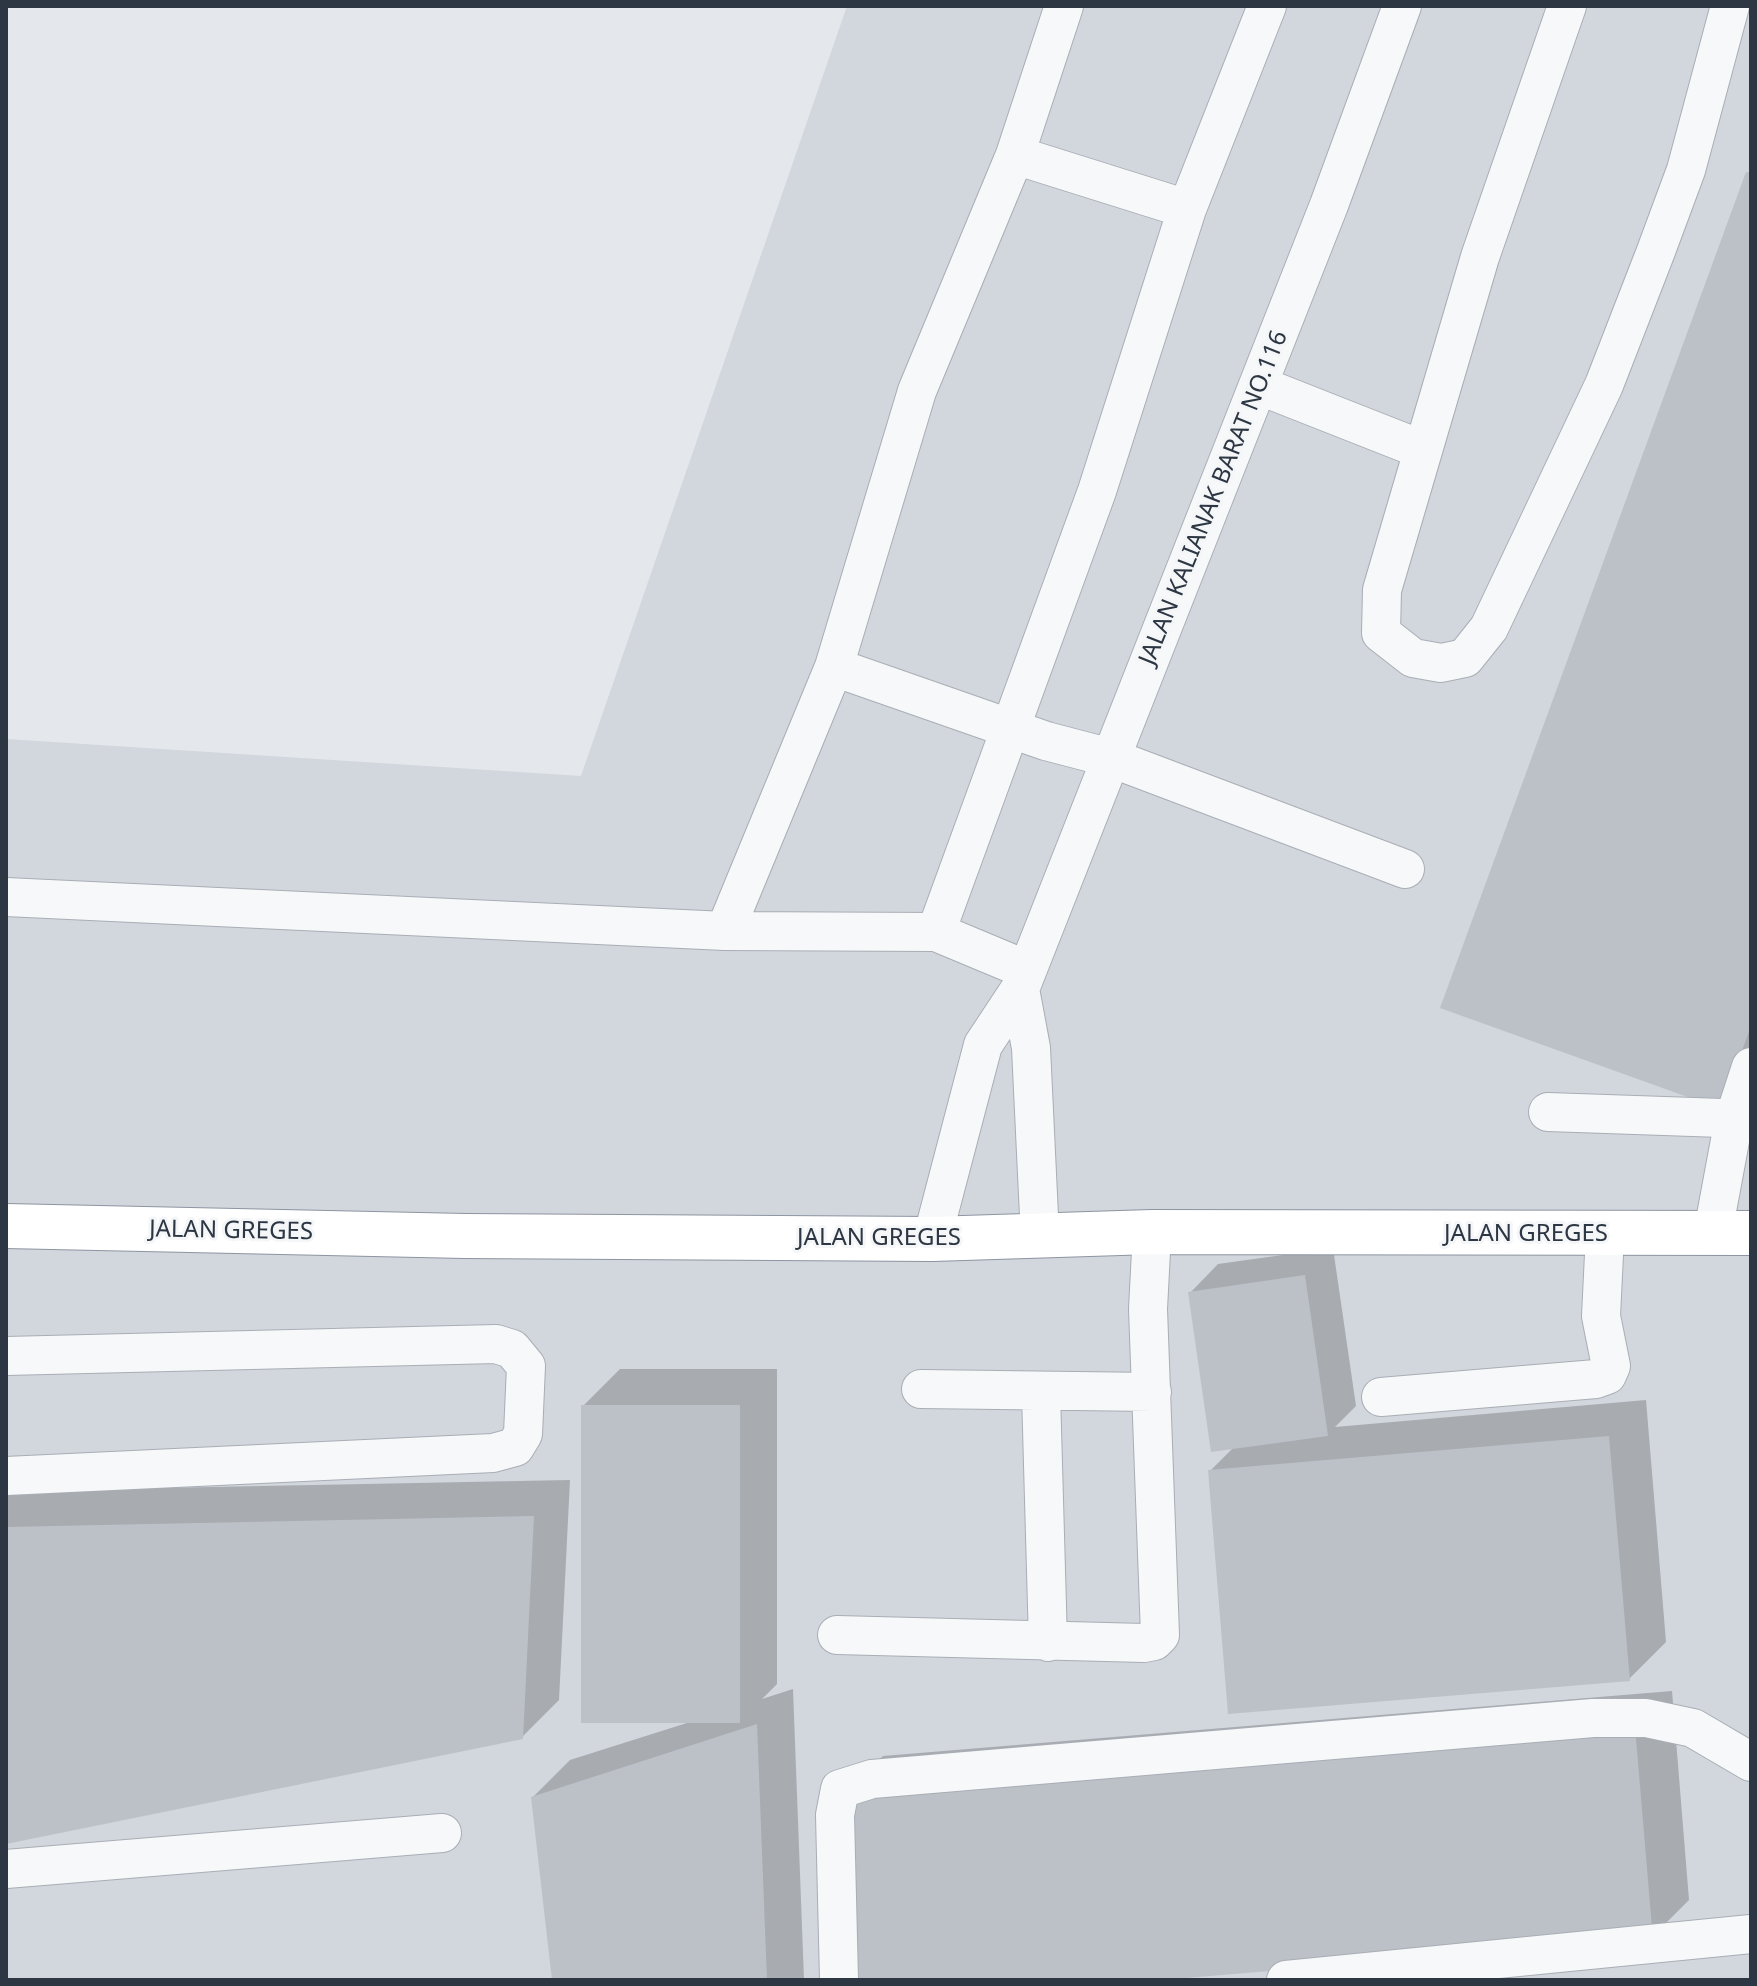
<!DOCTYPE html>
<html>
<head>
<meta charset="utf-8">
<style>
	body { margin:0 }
	#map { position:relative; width:1757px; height:1986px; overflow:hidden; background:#e4e7eb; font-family:"Noto Sans",sans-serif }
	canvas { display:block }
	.frame { position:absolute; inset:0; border:8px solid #2d3643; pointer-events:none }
</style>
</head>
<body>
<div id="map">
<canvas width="1757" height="1986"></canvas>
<div class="frame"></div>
</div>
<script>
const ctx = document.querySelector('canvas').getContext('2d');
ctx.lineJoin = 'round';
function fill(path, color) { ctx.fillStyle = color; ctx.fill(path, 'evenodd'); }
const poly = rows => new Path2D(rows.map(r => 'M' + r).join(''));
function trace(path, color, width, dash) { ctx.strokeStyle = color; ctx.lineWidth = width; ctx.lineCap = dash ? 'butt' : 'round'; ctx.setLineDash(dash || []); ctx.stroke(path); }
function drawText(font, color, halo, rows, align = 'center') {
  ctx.font = font + ' "Noto Sans",sans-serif'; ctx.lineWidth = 6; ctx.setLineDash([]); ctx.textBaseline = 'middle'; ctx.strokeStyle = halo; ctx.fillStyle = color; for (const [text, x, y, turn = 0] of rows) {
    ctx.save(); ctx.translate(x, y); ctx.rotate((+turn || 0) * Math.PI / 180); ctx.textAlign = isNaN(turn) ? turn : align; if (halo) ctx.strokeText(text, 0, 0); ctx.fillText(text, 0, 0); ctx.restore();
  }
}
const built = poly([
	[847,6,1751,6,1751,1980,6,1980,6,739,581,776]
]);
const shadow = poly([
	[1751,169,1751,1076,1720,1107,1748,173],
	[1333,1248,1356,1406,1335,1427,1646,1400,1666,1642,1629,1679,1210,1471,1234,1447,1190,1293,1218,1264],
	[620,1369,777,1369,777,1684,762,1699,793,1689,804,1980,554,1980,533,1797,570,1760,690,1722,583,1406],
	[570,1480,559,1700,522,1737,6,1842,6,1491],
	[1672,1691,1689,1900,1652,1937,1137,1980,861,1980,846,1793,883,1756]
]);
const building = poly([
	[1746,172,1751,174,1751,1026,1721,1109,1440,1008],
	[1305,1275,1328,1436,1211,1452,1188,1292],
	[581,1405,740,1405,740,1723,581,1723],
	[1609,1436,1630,1681,1228,1714,1208,1470],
	[534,1516,523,1739,6,1844,6,1527],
	[757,1724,767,1980,552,1980,531,1797],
	[1635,1727,1653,1939,1162,1980,859,1980,844,1793]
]);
const minor = poly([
	[1567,6,1480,257,1382,590,1381,633,1413,658,1441,663,1465,658,1489,628,1604,385,1656,251,1686,170,1730,6],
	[1015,155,1187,209],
	[1258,385,1423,450],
	[834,667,1046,741,1111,758,1405,869],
	[6,897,725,931,936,932],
	[725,931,834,667,917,391,1015,155,1064,6],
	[1027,970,936,932,1097,491,1187,209,1267,6],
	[1020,989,1031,1048,1040,1237],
	[1548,1112,1751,1119],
	[1713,1232,1734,1119,1751,1067],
	[932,1239,983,1045,1020,989,1329,205,1402,6],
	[6,1356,496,1344,512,1349,526,1366,523,1434,515,1447,493,1453,6,1476],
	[921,1389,1152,1392],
	[1041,1393,1048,1642],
	[1381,1397,1596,1379,1607,1375,1611,1366,1601,1316,1605,1234],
	[837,1635,1144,1643,1154,1641,1160,1635,1148,1309,1152,1232],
	[6,1869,442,1833],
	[839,1980,835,1815,840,1789,872,1779,1593,1718,1646,1718,1693,1728,1751,1762],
	[1286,1980,1751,1934]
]);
const highway = poly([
	[6,1226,465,1236,932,1239,1152,1232,1751,1233]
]);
const streetNames = [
	["JALAN KALIANAK BARAT NO.116",1214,498,-68],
	["JALAN GREGES",231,1231,1],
	["JALAN GREGES",1526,1234],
	["JALAN GREGES",879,1238]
];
fill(built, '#d2d6dd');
fill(shadow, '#0003');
fill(building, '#bcc1c8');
trace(minor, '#a9aeb5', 40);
trace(highway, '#8c95a1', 46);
trace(minor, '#f7f8fa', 38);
trace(highway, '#fff', 44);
drawText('24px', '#2d3643', '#f4f6f8', streetNames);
</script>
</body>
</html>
